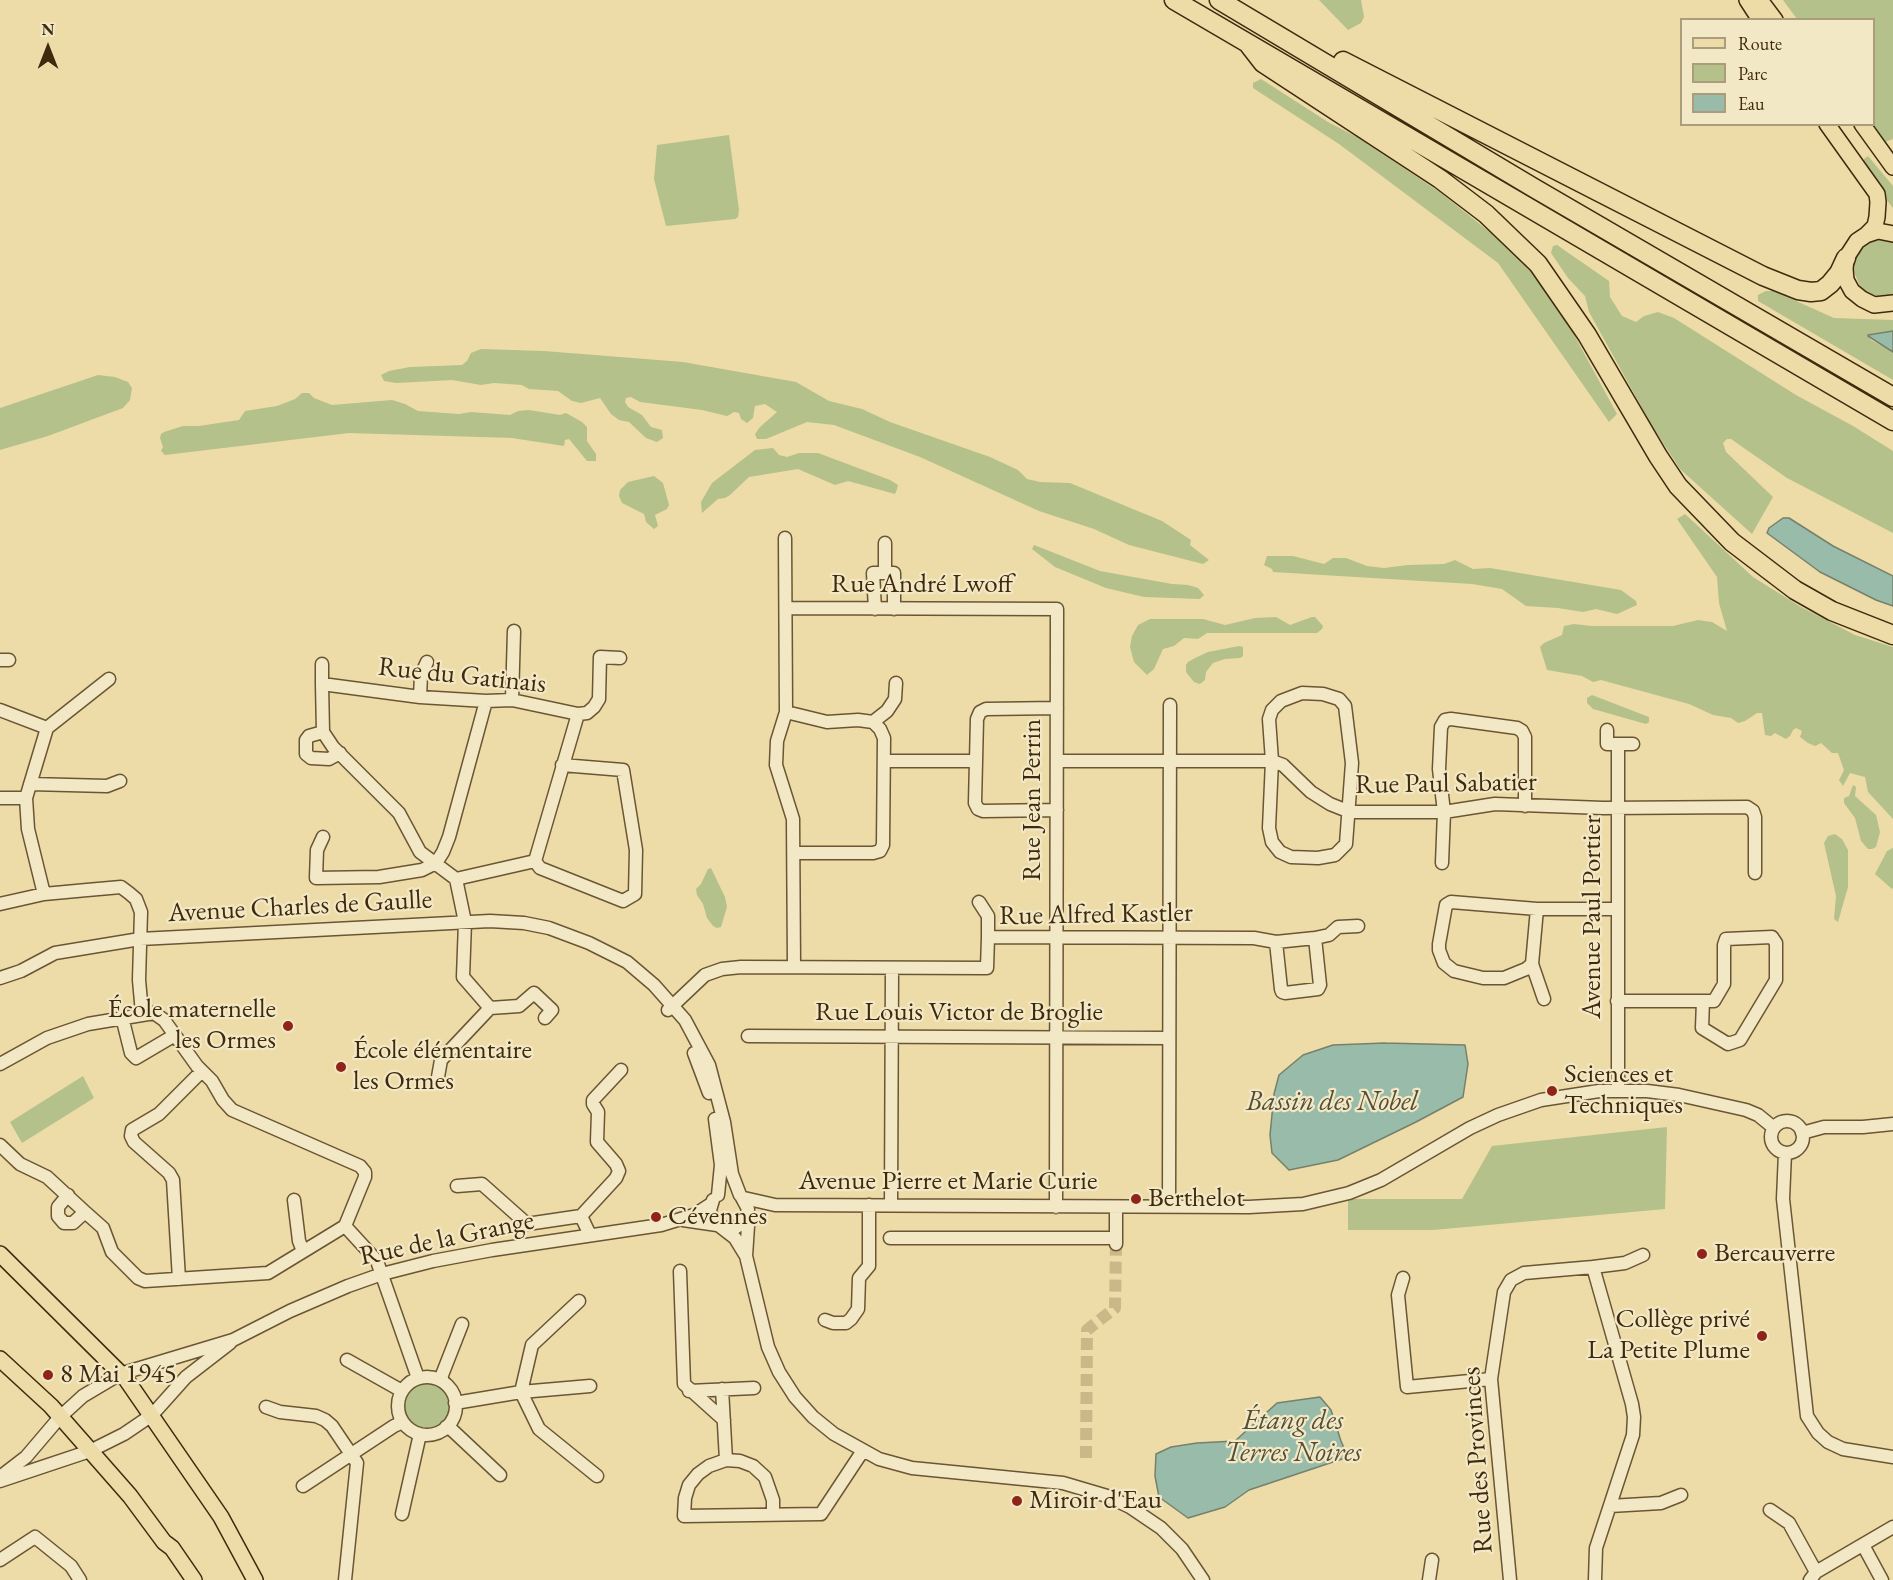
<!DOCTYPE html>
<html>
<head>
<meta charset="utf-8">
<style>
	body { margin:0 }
	#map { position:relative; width:1893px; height:1580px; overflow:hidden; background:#eddba8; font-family:"EB Garamond",serif }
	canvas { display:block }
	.legend { position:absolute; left:1680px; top:18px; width:195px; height:108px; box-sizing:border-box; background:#f3e8c6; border:2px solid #ab9c7c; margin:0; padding:8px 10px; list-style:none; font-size:18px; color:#3e2a0d }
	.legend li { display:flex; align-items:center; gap:12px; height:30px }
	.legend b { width:30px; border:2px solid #ab9c7c }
	.north { position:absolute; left:18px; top:18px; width:60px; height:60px; -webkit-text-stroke:4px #f3e8c6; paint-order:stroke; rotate:0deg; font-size:16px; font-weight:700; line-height:24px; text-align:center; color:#3e2a0d }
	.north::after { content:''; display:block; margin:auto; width:21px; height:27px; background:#3e2a0d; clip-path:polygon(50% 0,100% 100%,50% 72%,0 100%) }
</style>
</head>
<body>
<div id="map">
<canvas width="1893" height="1580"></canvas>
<ul class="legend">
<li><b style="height:8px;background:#eddba8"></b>Route</li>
<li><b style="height:16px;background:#b5c18a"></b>Parc</li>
<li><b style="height:16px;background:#99bba9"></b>Eau</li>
</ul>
<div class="north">N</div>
</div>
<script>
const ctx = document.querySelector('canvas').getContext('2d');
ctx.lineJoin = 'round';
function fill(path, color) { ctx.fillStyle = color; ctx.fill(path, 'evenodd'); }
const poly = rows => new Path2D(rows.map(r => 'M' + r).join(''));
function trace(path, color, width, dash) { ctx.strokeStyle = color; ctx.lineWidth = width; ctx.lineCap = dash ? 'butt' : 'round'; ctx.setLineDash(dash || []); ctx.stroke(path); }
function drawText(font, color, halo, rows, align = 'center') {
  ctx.font = font + ' "EB Garamond",serif'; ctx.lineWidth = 4.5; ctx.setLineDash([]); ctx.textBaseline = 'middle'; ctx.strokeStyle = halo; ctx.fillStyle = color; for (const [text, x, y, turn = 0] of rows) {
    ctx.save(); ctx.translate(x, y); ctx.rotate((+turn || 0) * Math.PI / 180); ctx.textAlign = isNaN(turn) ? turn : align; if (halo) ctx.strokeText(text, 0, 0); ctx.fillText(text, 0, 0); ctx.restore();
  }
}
const green = poly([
	[1319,0,1361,0,1364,17,1361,23,1348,30],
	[1783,0,1893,0,1893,139,1885,142,1872,125,1874,20,1797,19],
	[1261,79,1328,122,1357,137,1441,193,1501,241,1537,276,1572,331,1617,414,1609,422,1498,263,1339,144,1253,88,1253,83],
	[729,135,739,210,738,217,735,219,666,226,654,179,657,145],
	[1868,156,1893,186,1893,208,1869,178,1863,167,1864,159],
	[1881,239,1893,241,1893,295,1883,297,1870,295,1860,287,1853,269,1858,251,1868,243],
	[1557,245,1609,281,1610,297,1622,316,1636,322,1644,316,1658,312,1674,318,1796,395,1853,426,1893,451,1893,533,1787,478,1731,439,1727,439,1723,443,1726,452,1773,497,1752,534,1680,469,1652,426,1589,312,1585,296,1568,278,1551,253,1553,246],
	[1766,291,1774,291,1834,318,1893,320,1893,331,1868,335,1871,340,1893,352,1893,380,1758,301,1758,295],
	[481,349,544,351,683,362,796,382,829,401,862,409,890,422,990,457,1018,470,1027,479,1040,482,1070,483,1162,521,1191,540,1190,545,1209,560,1203,564,1129,545,1094,529,1039,511,920,457,834,425,807,422,766,439,757,439,755,434,760,427,777,412,765,404,755,406,753,418,747,423,741,419,739,413,734,412,727,416,702,410,640,402,631,397,626,398,625,402,628,407,642,415,651,427,662,430,663,438,657,442,646,438,629,422,619,420,611,414,600,398,581,403,572,401,558,391,529,389,522,385,494,383,481,385,452,380,396,383,384,381,381,375,389,371,410,367,462,365,467,361,471,353],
	[98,375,115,377,128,382,132,388,130,400,123,408,48,436,0,450,0,408],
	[302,393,309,393,314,398,332,405,392,400,405,404,418,411,459,414,471,412,510,415,518,411,529,410,560,415,566,413,582,422,587,427,587,441,596,454,596,461,587,461,569,439,565,440,564,446,512,438,349,433,165,455,161,451,163,447,160,438,161,434,164,432,183,426,199,426,239,420,245,411,277,406,295,399],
	[773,448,779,455,787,457,799,453,818,453,890,480,898,485,897,489,895,494,848,481,835,485,798,469,749,477,730,495,725,498,718,499,702,513,701,502,712,483,755,450],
	[654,476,663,483,669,505,667,509,655,515,658,526,654,529,646,522,644,514,622,503,619,496,620,490,628,482],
	[1685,514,1753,577,1801,607,1855,635,1893,647,1893,819,1868,792,1865,777,1850,773,1843,786,1839,780,1844,770,1838,753,1832,753,1821,743,1815,746,1808,743,1800,737,1802,731,1796,728,1793,730,1790,736,1786,739,1775,733,1771,736,1765,735,1762,713,1757,713,1745,721,1738,723,1731,718,1713,715,1689,704,1601,680,1593,682,1582,676,1547,670,1540,647,1544,643,1562,635,1564,626,1574,624,1592,626,1673,626,1698,620,1712,622,1727,631,1719,603,1717,577,1677,519],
	[1034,545,1100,571,1172,584,1188,585,1198,588,1204,595,1200,599,1144,597,1106,588,1055,567,1032,549],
	[1267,556,1293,556,1324,564,1333,558,1346,558,1367,566,1384,568,1408,565,1444,564,1455,560,1473,569,1490,568,1621,590,1636,601,1637,605,1617,614,1596,609,1583,612,1558,608,1526,606,1502,589,1472,584,1273,572,1272,569,1264,565],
	[1312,617,1315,617,1323,626,1322,629,1317,633,1207,633,1198,639,1184,638,1174,646,1163,649,1154,669,1147,675,1134,662,1130,647,1132,636,1138,625,1150,619,1203,619,1225,625,1255,618,1276,617,1290,625],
	[1239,646,1243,647,1243,656,1240,658,1225,659,1213,663,1206,672,1205,680,1200,684,1194,682,1186,672,1186,665,1188,662,1195,658,1208,652],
	[1592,695,1649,717,1649,722,1646,724,1593,709,1587,703,1587,698],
	[1853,785,1856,787,1855,796,1876,815,1880,832,1876,847,1872,849,1868,849,1861,841,1855,818,1844,803,1844,798,1849,796],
	[1835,834,1842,839,1848,850,1848,887,1838,922,1834,919,1836,896,1824,843,1828,836],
	[1893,848,1893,888,1892,889,1875,874,1887,851],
	[711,868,725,897,727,907,721,927,717,928,713,926,707,918,703,904,697,895,696,889,701,884,708,869],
	[83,1076,94,1098,22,1143,10,1122],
	[1667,1127,1665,1209,1433,1230,1348,1230,1348,1199,1462,1199,1492,1146],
	'403 1405a24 24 0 1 1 48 0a24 24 0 1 1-48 0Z'
]);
const water = poly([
	[1893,331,1893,352,1868,336,1868,335,1893,331],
	[1783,518,1789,518,1833,546,1893,576,1893,606,1876,600,1820,572,1767,533,1769,528,1783,518],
	[1385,1043,1465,1045,1468,1064,1463,1097,1416,1122,1338,1160,1289,1170,1272,1153,1270,1135,1274,1094,1279,1075,1303,1055,1333,1045,1385,1043],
	[1320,1397,1331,1410,1341,1441,1348,1457,1249,1490,1225,1507,1188,1518,1159,1497,1155,1476,1156,1454,1171,1447,1197,1443,1235,1441,1277,1403,1320,1397]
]);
const minorTunnel = poly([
	[1086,1458,1087,1330,1115,1308,1116,1244]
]);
const minor = poly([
	[785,538,786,712,777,741,776,765,793,819,794,967],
	[885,573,885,543],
	[787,608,1057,609,1056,1207],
	[875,609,873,573,894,573,894,609],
	[0,660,9,660],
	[322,664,322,684],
	[1302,693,1323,694,1339,699,1345,706,1352,763,1346,844,1335,855,1318,858,1291,857,1280,852,1272,842,1269,828,1272,761,1269,719,1272,710,1281,701,1302,693],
	[420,697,421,675,427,662],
	[512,700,514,631],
	[0,710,47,728,26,798,28,829,44,894],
	[786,712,827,722,858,720,873,722,880,729,884,738,883,845,880,851,873,853,794,853],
	[578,714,587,713,594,707,599,699,600,657,620,658],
	[873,722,887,711,895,699,896,683],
	[47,728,109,679],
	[1607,730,1607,744,1633,744],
	[323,732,309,736,306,740,306,754,311,758,329,759,340,753],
	[884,761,976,761],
	[1057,761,1272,761,1283,765,1311,792,1330,804,1350,812,1444,812,1495,804,1603,808,1747,807,1753,811,1755,817,1755,873],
	[30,784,107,786,120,781],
	[0,798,26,798],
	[1057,810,983,811,978,809,975,803,977,719,980,712,986,709,1057,708],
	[323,837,317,850,316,878,379,877,422,870,436,863,443,852,449,837,486,701],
	[535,861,540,868,623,901,635,894,636,850,623,770,562,765],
	[1442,863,1444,812,1439,769,1441,727,1445,720,1451,719,1517,728,1522,731,1525,737,1525,806],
	[456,879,535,861,578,714,512,700,486,701,420,697,322,684,323,732,333,747,399,813,420,852,456,879,465,922,463,977,490,1008,519,1006,534,993,552,1010,545,1018],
	[979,902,988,916,988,937],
	[0,904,44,894,87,890,121,887,129,893,136,899,141,912,139,980,142,1013],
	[1537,909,1532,964,1526,969,1504,978,1483,978,1454,971,1444,963,1439,950,1439,944,1446,905,1451,902,1537,909,1617,909],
	[1276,942,1281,989,1282,992,1285,993,1318,989,1320,985,1315,938],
	[1532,964,1544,999],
	[0,978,21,971,55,953,140,939,490,921,524,923,549,928,589,943,627,962,654,985,685,1020,709,1065,724,1122,732,1174,740,1195],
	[1617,1001,1714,1001,1724,984,1724,945,1726,939,1772,937,1776,943,1776,980,1740,1040,1728,1044,1702,1028,1703,1001],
	[668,1010,705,975,722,969,741,967,987,968,988,937,1254,938,1276,942,1315,938,1329,935,1338,927,1358,926],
	[122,1017,131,1053,136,1058,175,1035],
	[748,1036,1169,1038],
	[694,1053,709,1093],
	[0,1064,47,1038,88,1024,154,1013,164,1020,197,1066,212,1081,223,1100,232,1110,360,1166,365,1172,365,1177,345,1226,268,1273,145,1281,138,1278,112,1252,103,1228,85,1212,47,1177,20,1164,0,1145],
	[438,1077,441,1060,490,1008],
	[1618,1090,1618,744],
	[715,1119,721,1165,718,1195],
	'1771 1137a16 16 0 1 1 32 0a16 16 0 1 1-32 0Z',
	[1802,1133,1824,1127,1863,1127,1893,1124],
	[1785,1153,1783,1199,1807,1416,1818,1433,1828,1442,1843,1449,1893,1457],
	[457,1186,482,1184,527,1224,581,1216],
	[68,1195,58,1207,58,1216,64,1223,73,1223,85,1212],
	[744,1198,775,1205,1249,1207,1303,1204,1349,1193,1381,1180,1470,1128,1498,1115,1541,1100,1599,1091,1647,1091,1679,1095,1746,1110,1758,1115,1774,1128],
	[294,1200,299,1241,303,1251],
	[713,1200,710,1210,713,1221,735,1238,746,1256],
	[891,1205,892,968],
	[1169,1207,1170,705],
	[683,1220,717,1225],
	[744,1222,748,1226,746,1256,768,1347,779,1372,795,1397,813,1417,834,1434,879,1459,912,1468,1063,1483,1107,1496,1130,1507,1161,1528,1182,1549,1203,1580],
	[345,1226,377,1261,418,1378],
	[723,1228,735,1228,745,1221,748,1209,741,1196],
	[590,1235,581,1216,616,1178,619,1171,616,1164,597,1142,598,1112,593,1104,593,1100,621,1070],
	[890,1238,1116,1238],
	[1116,1244,1116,1207],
	[1593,1267,1625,1263,1643,1255],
	[680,1271,684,1384,724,1420],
	[1403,1278,1398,1295,1407,1387,1491,1379],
	[179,1279,173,1180,169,1173,134,1142,131,1136,132,1130,159,1114,202,1071],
	[579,1301,532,1345,521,1392,539,1429,597,1476],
	[825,1320,833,1323,846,1323,851,1319,858,1309,859,1278,869,1266,869,1205],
	[347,1360,402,1391],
	'398 1406a29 29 0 1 1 58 0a29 29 0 1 1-58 0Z',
	[442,1381,442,1375,462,1324],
	[722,1389,726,1460],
	[689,1391,754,1388],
	[455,1403,521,1392,590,1386],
	[266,1407,280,1412,316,1416,325,1420,332,1426,357,1463,345,1580],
	[446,1427,451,1429,500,1475],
	[0,1477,26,1457,60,1417,83,1396,120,1374,233,1340,290,1311,348,1286,382,1274,433,1261,492,1250,661,1225,694,1215,711,1204],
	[0,1481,90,1451,124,1434,152,1415,186,1377,230,1343],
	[303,1486,394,1426,403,1422],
	[1610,1506,1661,1503,1681,1495],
	[1770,1510,1789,1523,1816,1572],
	[402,1514,420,1434],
	[773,1514,773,1500,765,1477,753,1466,740,1461,726,1460,709,1466,698,1474,689,1485,685,1498,684,1516,821,1514,862,1452],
	[1863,1545,1882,1580],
	[0,1560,35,1537,71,1566,80,1580],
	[1429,1580,1432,1560],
	[1510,1580,1491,1379,1504,1292,1511,1280,1524,1273,1593,1267,1632,1404,1634,1417,1633,1435,1596,1548,1595,1580],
	[1810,1580,1816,1572,1893,1527]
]);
const major = poly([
	[1747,0,1760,20],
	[1760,0,1775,20],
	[1827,124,1877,194,1878,202,1877,217,1875,226,1866,235],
	[1862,124,1893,167],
	[1893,234,1878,231,1866,235,1857,241,1846,258,1845,269,1846,280,1852,291,1862,299,1874,305,1893,303],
	[0,1254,126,1379,221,1517,255,1580],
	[0,1359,51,1406,130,1496,164,1542,172,1548,194,1580]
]);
const highway = poly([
	[1174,0,1893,421],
	[1219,0,1534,188,1893,397],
	[1249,45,1263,63,1440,179,1486,214,1538,264,1587,335,1658,456,1678,486,1732,542,1795,590,1832,611,1893,635],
	[1343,61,1763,276,1798,290,1811,292,1821,291,1830,284,1839,273,1846,258]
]);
const markers = [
	[288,1026,6,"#8f2418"],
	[341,1067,6,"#8f2418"],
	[1552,1091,6,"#8f2418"],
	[1136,1199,6,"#8f2418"],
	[656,1217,6,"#8f2418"],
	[1702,1254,6,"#8f2418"],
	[1762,1336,6,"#8f2418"],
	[48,1375,6,"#8f2418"],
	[1017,1501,6,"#8f2418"]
];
const streetNames = [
	["Rue André Lwoff",922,585],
	["Rue du Gatinais",462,676,6],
	["Rue Paul Sabatier",1446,784,-1],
	["Rue Jean Perrin",1033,800,-90],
	["Avenue Charles de Gaulle",300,907,-3],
	["Rue Alfred Kastler",1096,915,-1],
	["Avenue Paul Portier",1593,917,-90],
	["Rue Louis Victor de Broglie",959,1013],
	["Avenue Pierre et Marie Curie",948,1182],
	["Rue de la Grange",447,1239,-12],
	["Rue des Provinces",1478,1460,-94]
];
const poiNames = [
	["École maternelle",276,1010,"right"],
	["les Ormes",276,1041,"right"],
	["École élémentaire",353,1051],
	["les Ormes",353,1082],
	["Sciences et",1564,1075],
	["Techniques",1564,1106],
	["Berthelot",1148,1199],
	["Cévennes",668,1217],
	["Bercauverre",1714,1254],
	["Collège privé",1750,1320,"right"],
	["La Petite Plume",1750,1351,"right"],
	["8 Mai 1945",60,1375],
	["Miroir d'Eau",1029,1501]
];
const waterNames = [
	["Bassin des Nobel",1332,1102],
	["Étang des",1293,1421],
	["Terres Noires",1293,1453]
];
fill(green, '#b5c18a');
fill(water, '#99bba9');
trace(water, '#75816b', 1.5);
trace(minorTunnel, '#cab889', 12, [12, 6]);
trace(minor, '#6a5634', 15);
trace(major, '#3e2a0d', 18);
trace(highway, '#3e2a0d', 21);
trace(minor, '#f3e8c6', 12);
trace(major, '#eddba8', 15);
trace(highway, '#eddba8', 18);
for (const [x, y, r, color] of markers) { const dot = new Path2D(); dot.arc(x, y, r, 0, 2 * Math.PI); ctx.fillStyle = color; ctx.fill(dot); trace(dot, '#f3e8c6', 2); }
drawText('27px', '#3e2a0d', '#f3e8c6', streetNames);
drawText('27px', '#3e2a0d', '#f3e8c6', poiNames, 'left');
drawText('italic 28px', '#554e34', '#f3e8c6', waterNames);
</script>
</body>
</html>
